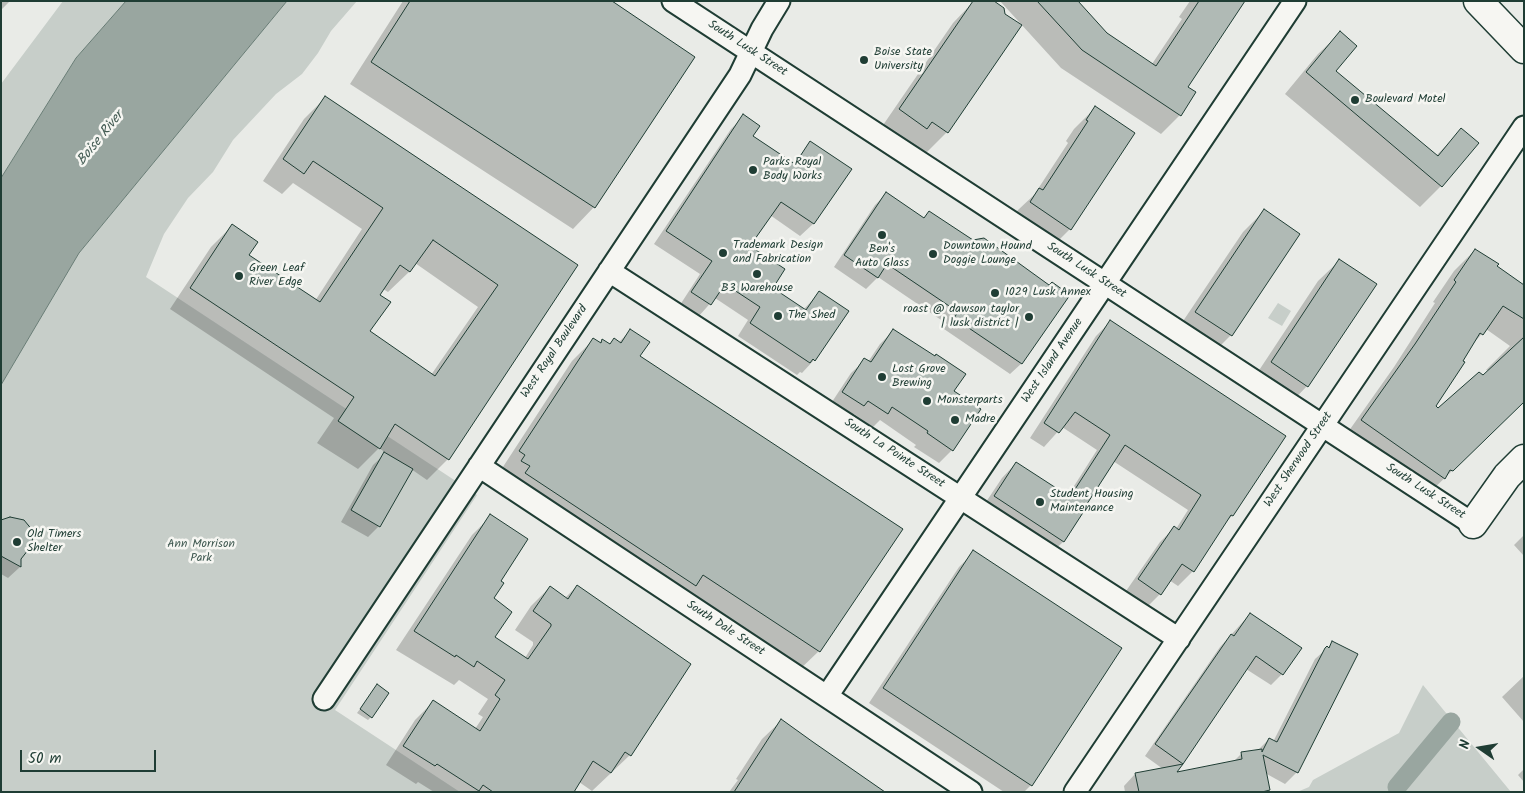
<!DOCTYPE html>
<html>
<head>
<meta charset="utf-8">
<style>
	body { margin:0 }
	#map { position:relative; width:1525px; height:793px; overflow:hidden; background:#e9ebe7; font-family:Kalam,sans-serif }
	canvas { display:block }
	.frame { position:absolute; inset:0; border:2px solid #1f3d34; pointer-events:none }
	.north { position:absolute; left:1455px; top:723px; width:50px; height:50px; -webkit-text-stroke:4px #f6f6f2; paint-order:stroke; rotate:283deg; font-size:14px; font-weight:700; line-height:20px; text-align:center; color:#1f3d34 }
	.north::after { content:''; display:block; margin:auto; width:18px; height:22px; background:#1f3d34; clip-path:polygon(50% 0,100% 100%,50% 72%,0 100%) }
	.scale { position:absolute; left:20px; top:750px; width:136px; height:22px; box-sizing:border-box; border:2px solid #1f3d34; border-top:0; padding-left:6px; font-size:15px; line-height:18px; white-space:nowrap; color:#1f3d34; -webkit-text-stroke:4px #f6f6f2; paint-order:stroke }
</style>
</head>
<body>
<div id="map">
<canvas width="1525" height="793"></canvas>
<div class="frame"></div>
<div class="north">N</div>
<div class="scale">50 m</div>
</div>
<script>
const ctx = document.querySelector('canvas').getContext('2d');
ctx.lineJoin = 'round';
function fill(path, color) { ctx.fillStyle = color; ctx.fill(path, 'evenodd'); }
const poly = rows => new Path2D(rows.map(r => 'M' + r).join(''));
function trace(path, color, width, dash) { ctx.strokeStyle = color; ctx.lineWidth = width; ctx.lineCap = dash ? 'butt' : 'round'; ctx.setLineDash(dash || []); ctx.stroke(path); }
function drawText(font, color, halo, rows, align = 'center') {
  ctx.font = font + ' Kalam,sans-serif'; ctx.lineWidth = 5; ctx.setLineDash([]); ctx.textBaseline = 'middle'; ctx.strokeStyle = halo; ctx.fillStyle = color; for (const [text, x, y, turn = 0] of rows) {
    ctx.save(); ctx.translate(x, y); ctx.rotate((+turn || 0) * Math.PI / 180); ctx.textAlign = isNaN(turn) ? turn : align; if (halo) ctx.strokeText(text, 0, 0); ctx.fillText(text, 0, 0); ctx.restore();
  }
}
const green = poly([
	[63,1,126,1,76,58,1,178,1,84],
	[287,1,357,1,331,31,318,53,302,74,276,94,233,140,213,172,188,198,164,234,146,277,477,495,335,710,460,792,1,792,1,385,79,253],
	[1278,303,1291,311,1282,326,1268,318],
	[1423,685,1511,792,1297,792,1309,787,1313,780,1399,733]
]);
const water = poly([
	[126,1,287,1,79,253,1,385,1,178,76,58,126,1]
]);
const shadow = poly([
	[1,1,10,1,1,10],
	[403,1,609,1,594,207,573,229,350,84],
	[974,1,947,132,926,153,911,143,905,149,879,131,953,23],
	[1000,1,1076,1,1106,34,1152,64,1182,19,1179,17,1190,1,1243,1,1186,87,1180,115,1161,134,1061,68],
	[1340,33,1334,71,1436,156,1461,130,1441,186,1420,207,1285,94,1318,54],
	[325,98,576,265,448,459,427,480,411,469,379,526,368,537,341,522,373,465,386,453,379,448,358,469,317,443,334,418,170,309,211,247,232,226,247,256,315,301,362,229,293,183,282,194,263,181,304,119],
	[415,263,478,307,431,375,369,331,378,295,383,289,388,292,409,272],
	[1095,108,1070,229,1049,250,1009,224,1018,210,1034,195,1068,143,1066,141,1074,129],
	[744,116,752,136,792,164,811,143,850,169,813,224,800,236,770,215,748,246,771,288,804,309,819,293,814,360,802,373,800,372,797,375,738,336,748,320,715,298,698,317,680,305,700,274,654,244,731,129],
	[886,194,923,219,929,213,973,241,1049,286,1022,363,1010,374,944,329,947,324,878,277,866,289,834,267,875,205],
	[1264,211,1299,234,1231,335,1209,357,1175,333,1243,232],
	[1475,250,1495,266,1524,285,1524,401,1423,499,1341,442,1394,367,1435,303,1433,302,1454,271],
	[1486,329,1510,346,1486,370,1489,371,1483,377,1438,409,1434,406,1471,346],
	[1340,260,1375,284,1307,386,1286,408,1250,384,1318,281],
	[1111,321,1284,436,1232,516,1223,524,1193,571,1178,586,1169,580,1160,594,1145,609,1124,594,1160,542,1174,528,1176,529,1188,510,1113,461,1063,542,1048,556,980,511,1002,478,1016,463,1067,497,1097,450,1062,427,1044,447,1030,438,1096,336],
	[631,330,638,357,902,529,819,651,797,672,499,473,572,361,593,340,599,344,602,340,609,345,618,343],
	[893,331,953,392,952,450,939,463,914,447,916,445,880,420,873,427,854,414,850,419,830,405,851,373,865,360,868,362,880,344],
	[491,516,500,582,492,599,494,637,525,658,533,645,533,642,515,630,531,606,550,587,565,598,577,586,630,755,592,791,579,782,572,792,434,792,418,782,416,784,386,765,415,720,433,702,475,729,483,717,478,714,488,699,459,680,454,685,396,650,472,535],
	[1,522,20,558,20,567,8,578,1,574],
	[1524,535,1524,556,1514,545],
	[974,552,1031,785,1024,792,1004,792,869,703,959,567],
	[1250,614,1282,674,1271,685,1246,669,1174,774,1232,763,1241,754,1258,750,1269,739,1273,742,1315,659,1333,643,1297,772,1285,784,1265,773,1268,790,1266,792,1125,792,1124,786,1135,774,1163,769,1145,756,1220,647],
	[1524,676,1524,722,1502,697],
	[377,686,371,717,368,720,357,713],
	[781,721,883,792,729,792,738,780,736,779,762,739],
	[1524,769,1524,782,1518,775]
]);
const stream = poly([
	[1394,792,1397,787,1400,792]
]);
const canal = poly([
	[1397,787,1451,722]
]);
const building = poly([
	[410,1,612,1,695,57,595,208,371,62,410,1],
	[973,1,994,1,1004,8,1005,14,1022,25,948,133,932,122,927,129,899,109,973,1],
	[1037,1,1078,1,1107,33,1156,66,1199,1,1245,1,1188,87,1196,92,1181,116,1082,50,1037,1],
	[1340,31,1357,46,1336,71,1438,156,1461,128,1479,143,1442,187,1306,72,1340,31],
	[325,96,578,265,449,460,395,424,380,449,338,421,354,397,190,288,232,224,258,242,249,255,320,302,383,208,313,161,304,174,283,159,325,96],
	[433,240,498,285,435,376,370,331,391,302,380,295,400,265,410,272,433,240],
	[1095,106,1135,133,1071,230,1030,202,1039,188,1043,190,1088,121,1086,120,1095,106],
	[743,114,760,126,753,136,795,164,810,141,852,169,814,224,781,202,750,246,785,269,773,288,806,310,819,291,849,311,815,361,813,359,810,363,750,323,760,307,725,284,711,305,691,292,712,261,666,231,743,114],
	[886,192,924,218,929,211,973,240,984,238,1049,285,1052,282,1070,295,1022,364,954,318,958,312,887,264,878,278,844,255,886,192],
	[1264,209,1300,234,1232,336,1195,312,1264,209],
	[1475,249,1499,264,1497,266,1524,285,1524,319,1503,306,1483,335,1480,333,1463,361,1465,362,1436,406,1438,408,1479,372,1483,375,1524,337,1524,402,1453,471,1450,470,1445,479,1361,420,1415,344,1456,282,1454,280,1475,249],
	[1339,259,1377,284,1308,387,1271,362,1339,259],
	[1110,320,1286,436,1233,516,1231,515,1194,572,1182,564,1161,595,1138,579,1174,526,1179,530,1201,495,1125,445,1085,507,1086,508,1064,542,994,496,1016,462,1070,497,1110,435,1075,412,1059,433,1044,423,1110,320],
	[630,329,650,342,640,356,903,529,820,652,703,575,696,586,525,473,530,466,521,461,525,455,519,451,593,338,601,343,602,339,610,344,614,338,621,343,630,329],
	[893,329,935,356,936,354,966,374,954,391,981,409,953,451,927,433,928,431,892,407,888,414,868,401,864,406,842,392,864,358,871,362,893,329],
	[384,452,413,469,380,527,351,510,384,452],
	[490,514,528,539,501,581,504,583,494,598,512,612,495,637,528,659,551,626,551,624,533,611,550,586,568,599,577,585,691,664,631,756,625,752,611,773,593,761,574,792,493,792,483,785,479,791,437,764,435,766,403,746,433,700,480,731,500,699,495,695,505,680,477,661,474,667,456,655,455,657,414,631,490,514],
	[10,517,24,520,33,531,32,545,21,559,21,567,1,556,1,520,10,517],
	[973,550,1122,648,1032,786,883,688,973,550],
	[1250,613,1302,648,1283,675,1256,656,1183,764,1155,744,1231,634,1234,636,1250,613],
	[1332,641,1358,654,1298,773,1263,755,1270,790,1262,792,1139,792,1135,773,1183,764,1177,772,1242,759,1241,752,1262,749,1262,752,1269,738,1277,742,1325,648,1327,646,1329,648,1332,641],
	[377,684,389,693,372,718,360,709,377,684],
	[781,719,813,742,885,792,734,792,781,719]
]);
const street = poly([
	[673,1,1473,524],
	[609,271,1179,639],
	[479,466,971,792],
	[827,696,1295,1],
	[324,699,740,75,762,29,779,1],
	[1075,792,1524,127]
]);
const secondary = poly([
	[1473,524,1507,476,1524,459]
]);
const primary = poly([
	[1478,1,1524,49]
]);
const markers = [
	[864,60,5,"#1f3d34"],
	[1355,100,5,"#1f3d34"],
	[753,170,5,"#1f3d34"],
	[882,235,5,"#1f3d34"],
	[723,253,5,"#1f3d34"],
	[933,254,5,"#1f3d34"],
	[757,274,5,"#1f3d34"],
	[239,276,5,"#1f3d34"],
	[995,293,5,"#1f3d34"],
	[778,316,5,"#1f3d34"],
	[1029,317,5,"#1f3d34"],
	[882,377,5,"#1f3d34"],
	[927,401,5,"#1f3d34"],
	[955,420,5,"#1f3d34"],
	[1040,502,5,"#1f3d34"],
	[17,542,5,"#1f3d34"]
];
const streetNames = [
	["South Lusk Street",747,49,33],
	["South Lusk Street",1086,271,33],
	["West Royal Boulevard",555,352,-56],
	["West Island Avenue",1053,361,-56],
	["South La Pointe Street",894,454,33],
	["West Sherwood Street",1299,460,-56],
	["South Lusk Street",1425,492,33],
	["South Dale Street",725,629,33]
];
const poiNames = [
	["Boise State",874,53],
	["University",874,67],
	["Boulevard Motel",1365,100],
	["Parks Royal",763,163],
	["Body Works",763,177],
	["Trademark Design",733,246],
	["and Fabrication",733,260],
	["Downtown Hound",943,247],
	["Doggie Lounge",943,261],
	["Ben's",882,250,"center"],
	["Auto Glass",882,264,"center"],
	["Green Leaf",249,269],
	["River Edge",249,283],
	["B3 Warehouse",757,289,"center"],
	["1029 Lusk Annex",1005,293],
	["roast @ dawson taylor",1019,310,"right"],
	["| lusk district |",1019,324,"right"],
	["The Shed",788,316],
	["Lost Grove",892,370],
	["Brewing",892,384],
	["Monsterparts",937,401],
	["Madre",965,420],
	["Student Housing",1050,495],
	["Maintenance",1050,509],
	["Old Timers",27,535],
	["Shelter",27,549]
];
const parkNames = [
	["Ann Morrison",201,545],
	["Park",201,559]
];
const waterNames = [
	["Boise River",101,139,-51]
];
fill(green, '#c7cec9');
fill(water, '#99a6a0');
trace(water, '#687c75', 1);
fill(shadow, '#0003');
trace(stream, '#687c75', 5.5);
trace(canal, '#99a6a0', 19);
fill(building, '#b0bab5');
trace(building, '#1f3d34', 1);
trace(street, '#1f3d34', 25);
trace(secondary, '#1f3d34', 31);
trace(primary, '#1f3d34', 31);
trace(street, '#f6f6f2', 21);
trace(secondary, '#f6f6f2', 28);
trace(primary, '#f6f6f2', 28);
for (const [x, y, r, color] of markers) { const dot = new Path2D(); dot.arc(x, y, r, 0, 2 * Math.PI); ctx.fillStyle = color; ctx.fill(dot); trace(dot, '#f6f6f2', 2); }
drawText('12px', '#1f3d34', '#f6f6f2', streetNames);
drawText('12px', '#1f3d34', '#f6f6f2', poiNames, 'left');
drawText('12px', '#415a52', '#f6f6f2', parkNames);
drawText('italic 14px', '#445c54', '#f6f6f2', waterNames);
</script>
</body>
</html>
